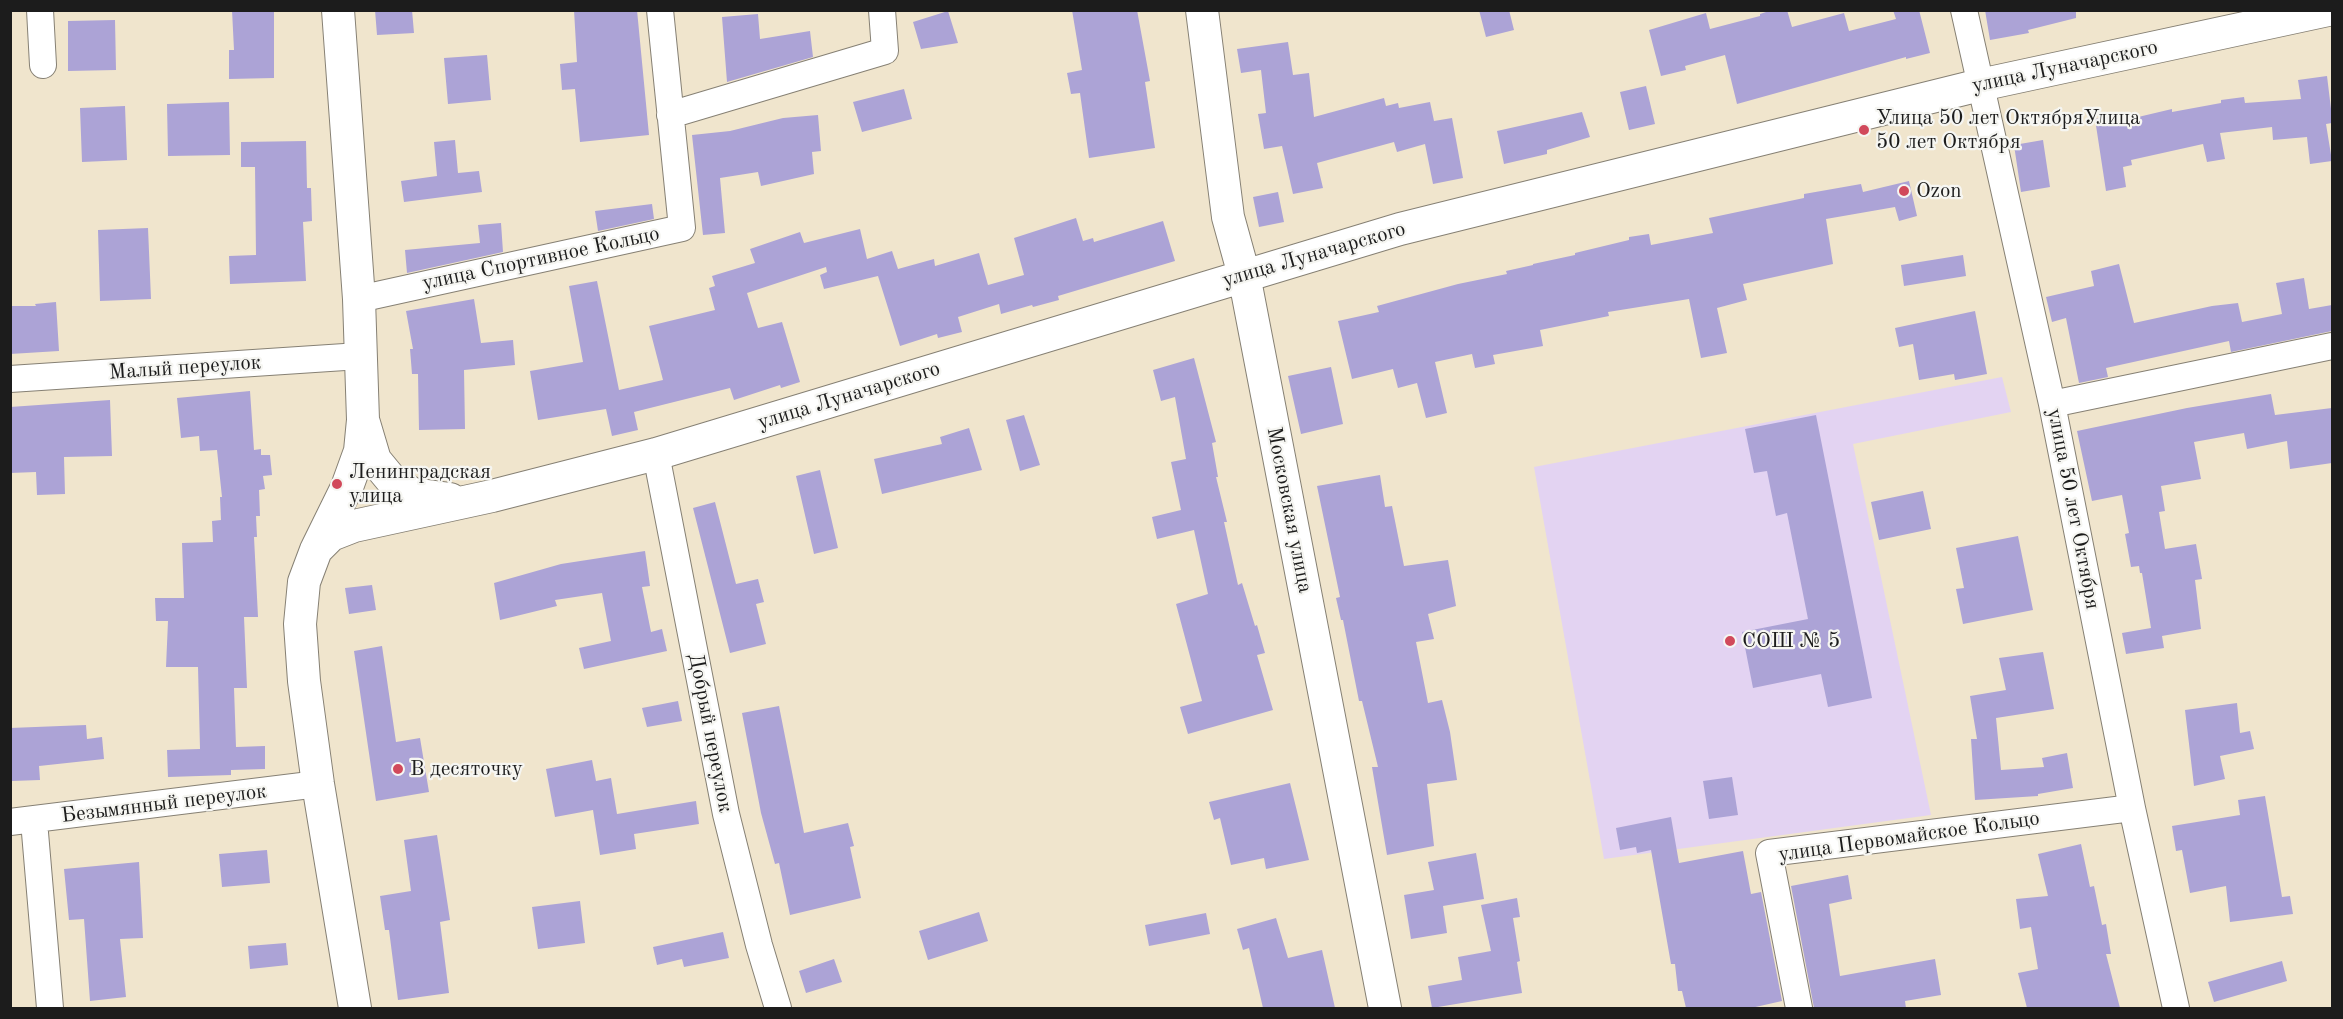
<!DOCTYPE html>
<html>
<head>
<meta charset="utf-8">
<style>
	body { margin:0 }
	#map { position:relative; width:2343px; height:1019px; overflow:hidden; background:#f0e5cd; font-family:"Old Standard TT",serif }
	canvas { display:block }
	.frame { position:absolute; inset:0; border:12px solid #1c1c1c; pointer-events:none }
</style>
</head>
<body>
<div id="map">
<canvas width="2343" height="1019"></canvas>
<div class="frame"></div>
</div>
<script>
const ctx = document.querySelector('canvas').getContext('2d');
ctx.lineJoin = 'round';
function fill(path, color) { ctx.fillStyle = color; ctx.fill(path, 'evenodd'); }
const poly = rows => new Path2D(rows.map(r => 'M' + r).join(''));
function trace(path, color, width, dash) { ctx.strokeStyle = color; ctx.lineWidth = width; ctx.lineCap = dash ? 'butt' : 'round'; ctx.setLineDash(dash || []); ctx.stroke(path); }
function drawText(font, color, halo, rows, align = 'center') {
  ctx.font = font + ' "Old Standard TT",serif'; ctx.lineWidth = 4.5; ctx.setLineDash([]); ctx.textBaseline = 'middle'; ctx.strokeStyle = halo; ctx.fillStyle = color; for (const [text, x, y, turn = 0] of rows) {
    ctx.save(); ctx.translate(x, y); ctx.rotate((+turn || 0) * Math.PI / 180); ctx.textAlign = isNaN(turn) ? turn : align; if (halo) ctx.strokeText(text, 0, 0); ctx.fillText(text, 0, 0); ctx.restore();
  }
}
const built = poly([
	[2002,377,2011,412,1853,444,1931,815,1604,859,1534,467]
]);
const building = poly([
	[232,10,274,10,274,78,229,79,229,50,234,50],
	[375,10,412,10,414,33,377,35],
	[574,10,637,10,649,135,580,142,575,89,562,90,560,64,577,62],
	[1072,10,1137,10,1150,81,1145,82,1155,148,1089,158,1080,93,1071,94,1067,73,1082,70],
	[1479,10,1509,10,1514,30,1486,37],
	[1772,10,1787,10,1792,27,1844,13,1849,31,1896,19,1893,10,1919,10,1930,53,1906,59,1906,57,1737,104,1725,55,1685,66,1686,70,1661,76,1649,30,1706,13,1710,29,1760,16,1760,14],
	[1985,10,2076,10,2076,18,2028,30,2029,33,1990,40],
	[948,11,958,43,921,49,913,22],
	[758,14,760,39,810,31,813,57,727,82,722,17],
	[115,20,116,70,68,71,68,21],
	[1288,42,1293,75,1309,73,1314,117,1384,98,1386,106,1398,103,1399,108,1430,102,1434,121,1452,118,1463,178,1433,184,1425,144,1397,152,1394,142,1317,163,1323,188,1293,194,1282,146,1264,149,1258,114,1266,113,1261,70,1241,73,1237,49],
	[487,55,491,100,448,104,444,58],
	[2327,76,2332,117,2332,123,2326,124,2332,161,2310,164,2307,137,2273,140,2272,127,2220,133,2225,159,2207,162,2203,144,2131,160,2132,165,2123,167,2126,187,2106,191,2095,119,2116,115,2117,122,2172,109,2172,112,2221,103,2221,100,2244,97,2245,103,2301,99,2298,80],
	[1646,86,1655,124,1629,130,1620,92],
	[904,89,912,119,862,132,853,102],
	[229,102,230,155,168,156,167,104],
	[125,106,127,160,82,162,80,108],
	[1582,112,1590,137,1547,150,1547,154,1504,164,1497,131],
	[818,115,821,151,812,152,814,174,761,186,758,172,720,178,725,233,703,235,692,135,730,131,783,118],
	[455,140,458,173,479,171,482,192,404,202,401,181,437,176,434,142],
	[2043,140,2050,187,2021,192,2014,145],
	[306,141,307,188,311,188,312,221,303,222,306,281,230,284,229,256,256,255,255,167,241,167,241,142],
	[1909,181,1917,216,1899,221,1895,207,1826,219,1833,264,1743,284,1747,300,1717,308,1727,353,1701,358,1689,299,1608,312,1609,316,1540,330,1543,346,1493,355,1495,364,1475,368,1472,354,1435,362,1447,413,1426,418,1417,383,1398,388,1393,369,1352,379,1338,321,1379,312,1377,306,1458,284,1507,274,1506,271,1533,265,1533,264,1575,255,1575,253,1629,240,1629,237,1649,234,1651,245,1713,233,1709,218,1804,198,1804,194,1861,184,1863,192],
	[1278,192,1284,222,1259,227,1253,197],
	[652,204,654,219,598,231,595,211],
	[1076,218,1083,241,1093,238,1094,242,1163,221,1175,261,1058,296,1059,300,1033,307,1032,305,1001,314,999,304,958,317,962,332,938,338,937,334,900,346,878,276,824,289,820,275,827,272,826,267,747,293,758,328,782,322,800,382,781,388,780,385,734,400,730,388,634,412,638,430,612,436,606,409,538,420,530,371,583,362,569,286,597,281,619,390,663,380,649,326,715,310,709,288,715,286,712,276,755,263,750,249,800,232,804,243,860,229,867,259,892,251,898,269,934,259,935,266,979,253,988,285,1024,275,1014,238],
	[501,223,503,252,407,273,405,250,480,243,478,225],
	[148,228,151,299,100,301,98,230],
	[1963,255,1966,276,1904,286,1901,265],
	[2119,264,2134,323,2212,306,2238,303,2242,322,2282,314,2276,283,2304,278,2309,309,2332,305,2332,331,2231,352,2229,341,2106,368,2108,377,2079,383,2066,318,2052,322,2046,297,2094,286,2091,271],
	[474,299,481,343,513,340,515,365,464,370,465,429,419,430,418,374,412,374,410,349,413,349,406,311],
	[56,302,59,351,10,354,10,306,36,306,35,304],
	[1975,311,1987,374,1955,380,1954,374,1919,380,1913,344,1899,347,1895,328],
	[1194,358,1216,442,1212,443,1218,477,1216,477,1227,522,1224,522,1238,585,1242,583,1255,626,1257,625,1265,653,1257,655,1273,710,1188,734,1180,707,1202,701,1176,604,1208,594,1194,530,1157,539,1152,517,1181,510,1171,462,1186,459,1175,397,1161,401,1153,370],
	[1331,367,1343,424,1301,434,1288,376],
	[250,391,254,450,261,449,261,455,270,455,272,475,263,476,265,489,259,490,260,516,256,516,257,537,254,537,258,617,244,617,247,688,234,688,236,747,265,746,265,769,231,770,231,775,168,777,167,750,200,749,198,667,166,667,168,621,156,621,155,598,184,598,182,543,213,542,212,521,221,520,220,497,222,497,217,450,200,451,199,436,181,438,177,398],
	[2271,394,2275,415,2332,408,2332,463,2290,469,2287,441,2247,449,2244,433,2194,442,2201,479,2161,486,2165,511,2159,512,2165,549,2196,544,2202,579,2195,580,2201,629,2162,636,2164,648,2126,654,2122,633,2151,628,2142,573,2140,573,2139,566,2131,567,2125,534,2129,533,2122,495,2092,501,2077,431,2187,408],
	[110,400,112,456,64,457,65,494,37,495,36,472,10,473,10,407],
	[1024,415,1040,465,1020,471,1006,420],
	[1816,415,1872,698,1828,707,1821,674,1753,688,1742,632,1808,619,1787,513,1776,516,1767,471,1754,473,1745,429],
	[969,428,982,470,882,494,874,459,942,444,940,437],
	[820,470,838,548,814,554,796,476],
	[1380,475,1385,507,1392,506,1404,566,1448,560,1456,606,1428,614,1434,639,1416,642,1428,703,1442,700,1450,732,1457,780,1427,784,1434,846,1387,855,1372,767,1378,767,1362,701,1359,701,1343,620,1341,620,1336,598,1340,597,1317,486],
	[1923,491,1931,529,1879,540,1871,502],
	[715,502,736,584,758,579,764,602,756,604,766,644,730,653,693,508],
	[2018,536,2033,610,1963,624,1956,589,1964,588,1956,548],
	[645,551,650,586,642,587,651,632,662,629,667,651,584,669,579,648,611,641,602,593,555,600,557,606,500,620,494,583,561,564],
	[372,585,376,610,349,614,345,588],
	[382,646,396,742,420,738,429,792,376,801,354,651],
	[2043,652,2054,709,1996,718,2001,770,2044,767,2042,758,2067,753,2073,788,2038,794,2038,796,1975,800,1971,739,1977,739,1970,696,2006,690,1999,658],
	[678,701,682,721,647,727,642,708],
	[2237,703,2240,733,2250,731,2254,749,2220,756,2225,779,2194,786,2185,710],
	[779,706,804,833,848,823,854,846,850,847,861,898,790,915,779,863,775,864,761,813,742,713],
	[86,725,87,739,102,737,104,759,39,766,40,780,12,781,10,728],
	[592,760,596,781,611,778,617,814,696,801,699,824,634,834,636,849,600,855,593,810,555,817,546,769],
	[1732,777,1738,815,1709,819,1703,781],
	[1290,783,1309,860,1266,869,1264,858,1231,865,1220,818,1214,820,1209,802],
	[2265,796,2282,897,2290,896,2293,914,2230,922,2226,886,2190,893,2182,850,2176,851,2172,826,2240,815,2238,800],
	[1671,817,1679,863,1743,851,1751,894,1761,892,1782,1001,1751,1008,1686,1008,1682,991,1678,991,1675,964,1671,964,1651,850,1637,853,1636,847,1620,850,1616,828],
	[437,835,450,920,440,922,449,993,398,1000,389,930,385,930,380,896,411,891,404,840],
	[2081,844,2090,887,2094,886,2102,925,2106,924,2111,954,2106,954,2120,1008,2027,1008,2018,973,2038,969,2031,927,2020,929,2016,899,2048,896,2038,854],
	[267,850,270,883,222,887,219,854],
	[1476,853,1484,899,1443,906,1447,933,1411,939,1404,895,1434,890,1428,862],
	[139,862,143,938,120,939,126,997,90,1001,84,919,69,920,64,869],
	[1848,875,1852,899,1829,904,1840,976,1935,959,1941,995,1905,1001,1906,1008,1814,1008,1791,886],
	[1517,898,1520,917,1513,918,1520,961,1517,962,1522,993,1432,1008,1428,986,1462,980,1458,957,1491,951,1481,905],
	[580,901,585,943,538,949,532,907],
	[979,912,988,941,928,960,919,931],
	[1206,913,1210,934,1149,946,1145,925],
	[1276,918,1288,958,1322,950,1335,1008,1263,1008,1249,948,1243,950,1237,929],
	[723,932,729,958,684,967,682,959,657,965,653,947],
	[286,943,288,965,250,969,248,946],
	[834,959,842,982,806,993,799,971],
	[2282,961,2287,981,2214,1002,2208,982]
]);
const minor = poly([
	[40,10,43,65],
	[1964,10,2052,404,2132,808,2176,1008],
	[670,115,885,51,882,10],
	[359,299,682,228,660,10],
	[10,379,360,356],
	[2052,404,2332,346],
	[656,454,726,814,759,945,778,1008],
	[34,821,50,1008],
	[10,822,318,784],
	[1799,1008,1769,853,2132,808]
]);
const tertiary = poly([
	[338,10,359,299,363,420,360,451,347,487,316,550,304,582,300,624,304,681,318,784,355,1008],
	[1202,10,1228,217,1244,275,1385,1008],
	[364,423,375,460,394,483,413,494,450,499],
	[316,550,331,535,354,526,492,496,656,454,1400,229,1980,85,2328,10]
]);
const markers = [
	[1864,130,6,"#d1495b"],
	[1904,191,6,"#d1495b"],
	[337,484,6,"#d1495b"],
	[1730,641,6,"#d1495b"],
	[398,769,6,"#d1495b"]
];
const streetNames = [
	["улица Луначарского",2065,67,-12],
	["улица Луначарского",1314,255,-16],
	["улица Спортивное Кольцо",541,259,-12],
	["Малый переулок",185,368,-4],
	["улица Луначарского",849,396,-17],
	["улица 50 лет Октября",2073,509,79],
	["Московская улица",1289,510,79],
	["Добрый переулок",710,733,79],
	["Безымянный переулок",164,804,-7],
	["улица Первомайское Кольцо",1909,837,-8]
];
const poiNames = [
	["Улица 50 лет ОктябряУлица",1876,118],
	["50 лет Октября",1876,142],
	["Ozon",1916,191],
	["Ленинградская",349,472],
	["улица",349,496],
	["СОШ № 5",1742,641],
	["В десяточку",410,769]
];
fill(built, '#e3d3f2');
fill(building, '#aca3d6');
trace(minor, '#868074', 28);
trace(tertiary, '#868074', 34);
trace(minor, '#fff', 26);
trace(tertiary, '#fff', 32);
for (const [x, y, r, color] of markers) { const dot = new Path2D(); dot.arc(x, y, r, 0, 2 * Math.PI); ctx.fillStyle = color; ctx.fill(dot); trace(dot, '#f6f6f2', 2); }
drawText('21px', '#1c1c1c', '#f6f6f2', streetNames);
drawText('21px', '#1c1c1c', '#f6f6f2', poiNames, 'left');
</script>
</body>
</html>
